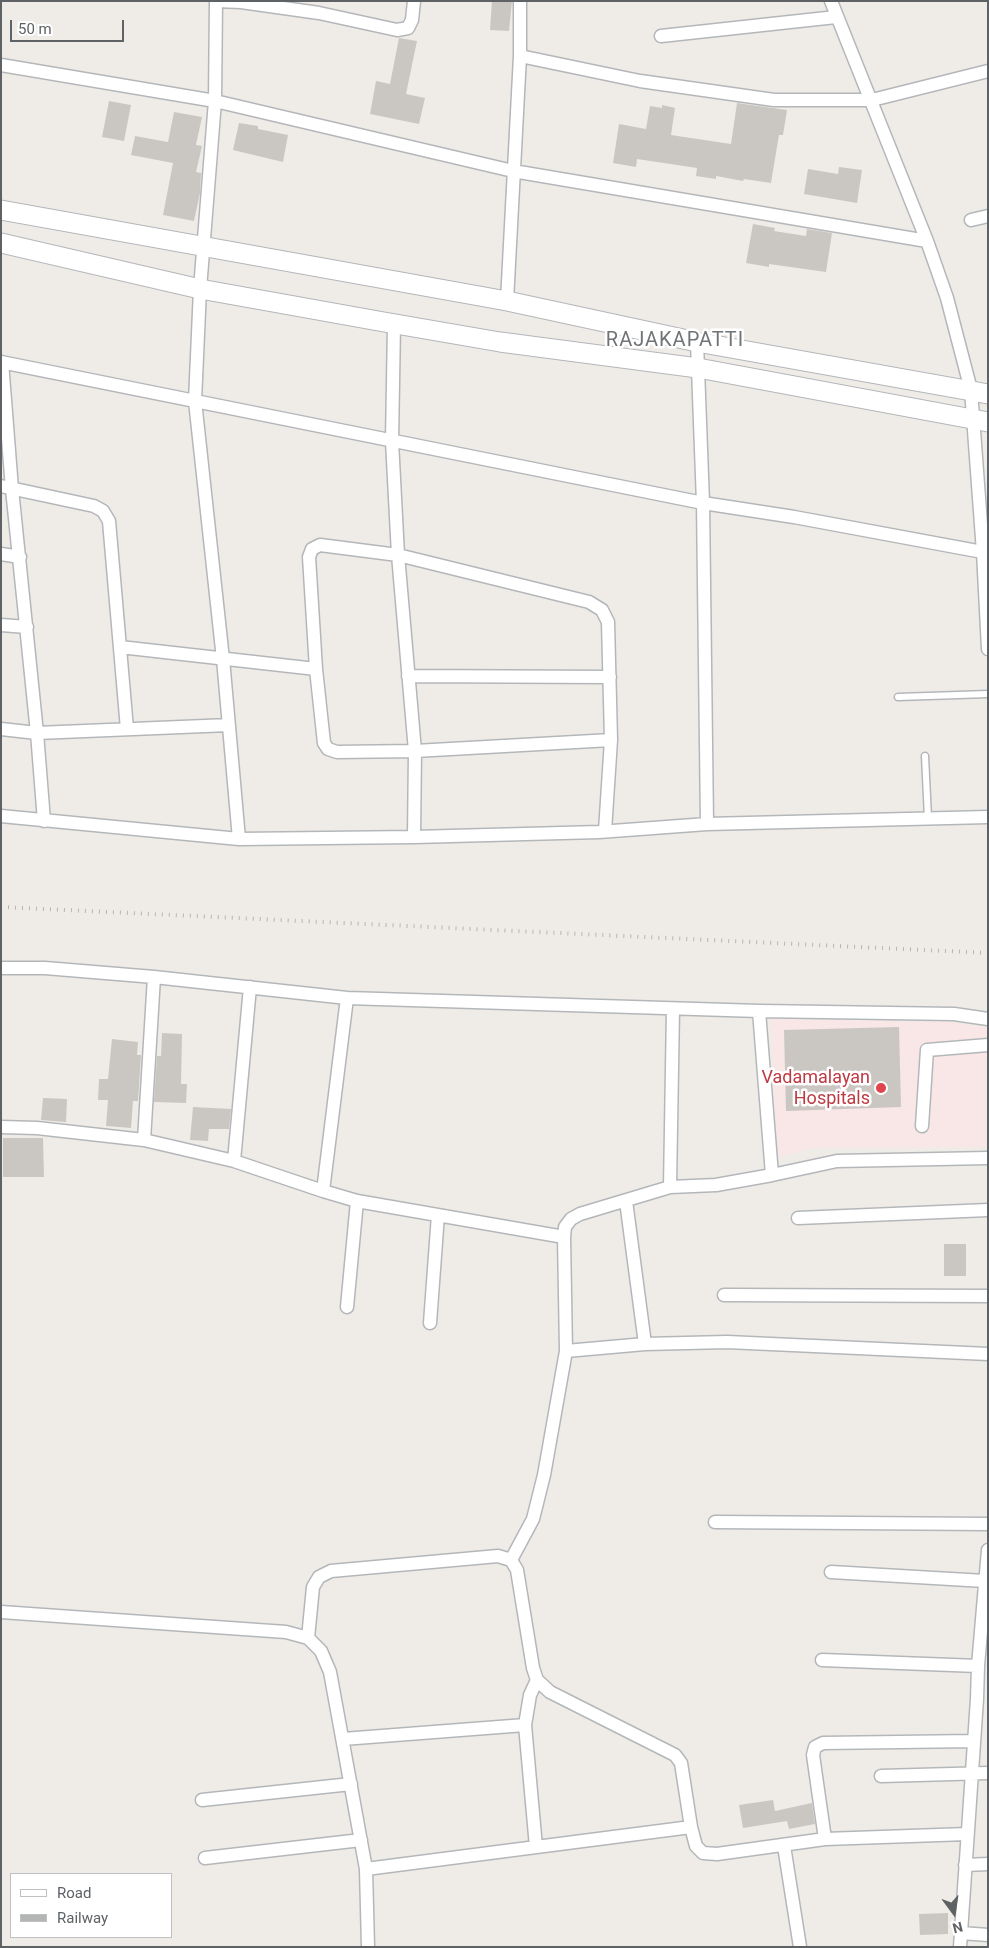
<!DOCTYPE html>
<html>
<head>
<meta charset="utf-8">
<style>
	body { margin:0 }
	#map { position:relative; width:989px; height:1948px; overflow:hidden; background:#efece7; font-family:Roboto,sans-serif }
	canvas { display:block }
	.frame { position:absolute; inset:0; border:2px solid #5e6265; pointer-events:none }
	.legend { position:absolute; left:10px; top:1873px; width:162px; height:65px; box-sizing:border-box; background:#fff; border:1px solid #bfc0c1; margin:0; padding:6px 9px; list-style:none; font-size:15px; color:#5e6265 }
	.legend li { display:flex; align-items:center; gap:10px; height:25px }
	.legend b { width:25px; border:1px solid #bfc0c1 }
	.north { position:absolute; left:929px; top:1888px; width:50px; height:50px; -webkit-text-stroke:4px #fff; paint-order:stroke; rotate:166deg; font-size:14px; font-weight:700; line-height:20px; text-align:center; color:#5e6265 }
	.north::after { content:''; display:block; margin:auto; width:18px; height:22px; background:#5e6265; clip-path:polygon(50% 0,100% 100%,50% 72%,0 100%) }
	.scale { position:absolute; left:10px; top:20px; width:114px; height:22px; box-sizing:border-box; border:2px solid #5e6265; border-top:0; padding-left:6px; font-size:15px; line-height:18px; white-space:nowrap; color:#5e6265; -webkit-text-stroke:4px #fff; paint-order:stroke }
</style>
</head>
<body>
<div id="map">
<canvas width="989" height="1948"></canvas>
<div class="frame"></div>
<ul class="legend">
<li><b style="height:6px;background:#fff"></b>Road</li>
<li><b style="height:6px;background:#b4b5b5"></b>Railway</li>
</ul>
<div class="north">N</div>
<div class="scale">50 m</div>
</div>
<script>
const ctx = document.querySelector('canvas').getContext('2d');
ctx.lineJoin = 'round';
function fill(path, color) { ctx.fillStyle = color; ctx.fill(path, 'evenodd'); }
const poly = rows => new Path2D(rows.map(r => 'M' + r).join(''));
function trace(path, color, width, dash) { ctx.strokeStyle = color; ctx.lineWidth = width; ctx.lineCap = dash ? 'butt' : 'round'; ctx.setLineDash(dash || []); ctx.stroke(path); }
function drawText(font, color, halo, rows, align = 'center') {
  ctx.font = font + ' Roboto,sans-serif'; ctx.lineWidth = 5; ctx.setLineDash([]); ctx.textBaseline = 'middle'; ctx.strokeStyle = halo; ctx.fillStyle = color; for (const [text, x, y, turn = 0] of rows) {
    ctx.save(); ctx.translate(x, y); ctx.rotate((+turn || 0) * Math.PI / 180); ctx.textAlign = isNaN(turn) ? turn : align; if (halo) ctx.strokeText(text, 0, 0); ctx.fillText(text, 0, 0); ctx.restore();
  }
}
const medical = poly([
	[771,1019,952,1022,988,1028,988,1147,812,1148,777,1157]
]);
const building = poly([
	[492,1,512,1,509,31,490,30],
	[399,38,417,41,406,94,425,98,419,124,370,114,376,81,390,84],
	[109,101,131,105,124,141,102,137],
	[737,103,787,110,783,135,779,135,771,183,744,179,743,181,716,176,716,179,696,176,697,168,637,159,636,167,613,163,619,124,646,129,650,106,662,108,662,105,675,108,671,135,731,144],
	[174,112,202,117,196,145,202,146,196,172,201,173,200,193,194,221,163,215,173,163,131,155,135,136,168,142],
	[239,123,258,126,258,129,288,135,283,162,233,150],
	[839,167,862,170,857,203,804,194,808,169,838,174],
	[753,224,775,228,774,231,806,236,807,229,832,233,826,272,769,264,769,267,746,263],
	[899,1027,901,1107,786,1111,784,1030],
	[162,1033,182,1034,181,1084,187,1084,186,1103,154,1102,157,1056,161,1056],
	[112,1039,138,1042,137,1055,141,1055,138,1101,133,1101,131,1128,106,1126,108,1100,98,1100,99,1079,108,1079],
	[43,1098,67,1099,66,1122,41,1120],
	[193,1107,231,1109,229,1129,209,1129,208,1141,190,1140],
	[3,1138,43,1138,44,1177,3,1177],
	[944,1244,966,1244,966,1276,944,1276],
	[773,1800,775,1811,812,1803,815,1824,789,1829,787,1821,743,1828,739,1805],
	[948,1913,948,1934,920,1935,919,1914]
]);
const service = poly([
	[898,697,988,694],
	[925,756,928,818]
]);
const minor = poly([
	[831,1,927,241,947,298,971,390,983,552,988,649],
	[661,36,836,17],
	[520,56,640,81,774,100,872,100,988,71],
	[1,65,215,101,513,171,927,241],
	[971,220,988,216],
	[507,301,520,56,520,1],
	[394,324,392,441,398,555,415,751,414,837],
	[697,342,703,503,707,824],
	[1,362,703,503,794,517,988,553],
	[2,362,12,489,37,733,44,821],
	[1,486,94,506,103,511,109,521,127,729],
	[1,554,20,557],
	[1,625,27,627],
	[120,647,316,669,309,557,312,549,320,545,398,555,589,602,602,610,608,622,611,740,605,831],
	[316,669,324,743,328,749,337,752,415,751,611,740],
	[408,676,610,677],
	[1,729,37,733,229,725],
	[1,816,239,839,414,837,599,832,707,824,988,817],
	[239,839,223,659,195,401,200,289,215,101,216,1,241,2,319,13,397,30,408,28,412,20,414,1],
	[1,968,45,968,154,977,347,998,759,1011,954,1014,988,1019],
	[759,1011,772,1175],
	[922,1126,927,1050,988,1045],
	[1,1127,37,1128,144,1140,234,1161,323,1191,357,1201,564,1237],
	[144,1140,154,977],
	[234,1161,250,987],
	[670,1187,673,1009],
	[323,1191,347,998],
	[626,1201,645,1344],
	[798,1218,988,1210],
	[724,1295,988,1296],
	[347,1307,357,1201],
	[430,1323,438,1215],
	[566,1351,645,1344,727,1342,988,1354],
	[715,1522,988,1524],
	[511,1560,533,1519,544,1475,566,1351,564,1237,565,1227,571,1219,580,1214,670,1187,716,1185,772,1175,837,1161,988,1158],
	[831,1572,985,1581],
	[1,1612,286,1632,308,1638,321,1651,330,1672,366,1869,368,1947],
	[308,1638,313,1587,319,1577,331,1571,498,1556,511,1560,517,1570,533,1668,537,1680,550,1692,675,1755,681,1763,691,1827,696,1846,703,1853,717,1854,825,1839,967,1834],
	[822,1660,978,1666],
	[343,1739,525,1725],
	[881,1776,988,1773],
	[202,1800,351,1784],
	[825,1839,813,1755,815,1747,823,1743,974,1741],
	[784,1846,800,1947],
	[536,1847,525,1725,530,1695,537,1680],
	[205,1858,361,1840],
	[965,1865,988,1864],
	[366,1869,691,1827],
	[961,1933,988,1935],
	[960,1947,977,1699,978,1666,988,1550]
]);
const secondary = poly([
	[1,210,507,301,697,342,988,394],
	[1,243,200,289,384,322,500,342,698,368,988,422]
]);
const rail = poly([
	[1,907,988,953]
]);
const markers = [
	[881,1088,6,"#e0444e"]
];
const healthNames = [
	["Vadamalayan",870,1078],
	["Hospitals",870,1099]
];
const quarterNames = [
	["RAJAKAPATTI",675,341]
];
fill(medical, '#f9e6e6');
fill(building, '#cac7c3');
trace(service, '#b4b7ba', 9);
trace(minor, '#b4b7ba', 15);
trace(secondary, '#b3b6ba', 21);
trace(service, '#fff', 6);
trace(minor, '#fff', 12);
trace(secondary, '#fff', 19);
trace(rail, '#b4b5b5', 4, [1, 6]);
for (const [x, y, r, color] of markers) { const dot = new Path2D(); dot.arc(x, y, r, 0, 2 * Math.PI); ctx.fillStyle = color; ctx.fill(dot); trace(dot, '#fff', 2); }
drawText('18px', '#be3a42', '#fff', healthNames, 'right');
ctx.letterSpacing = '1px';
drawText('20px', '#707477', '#fff', quarterNames);
ctx.letterSpacing = '0px';
</script>
</body>
</html>
